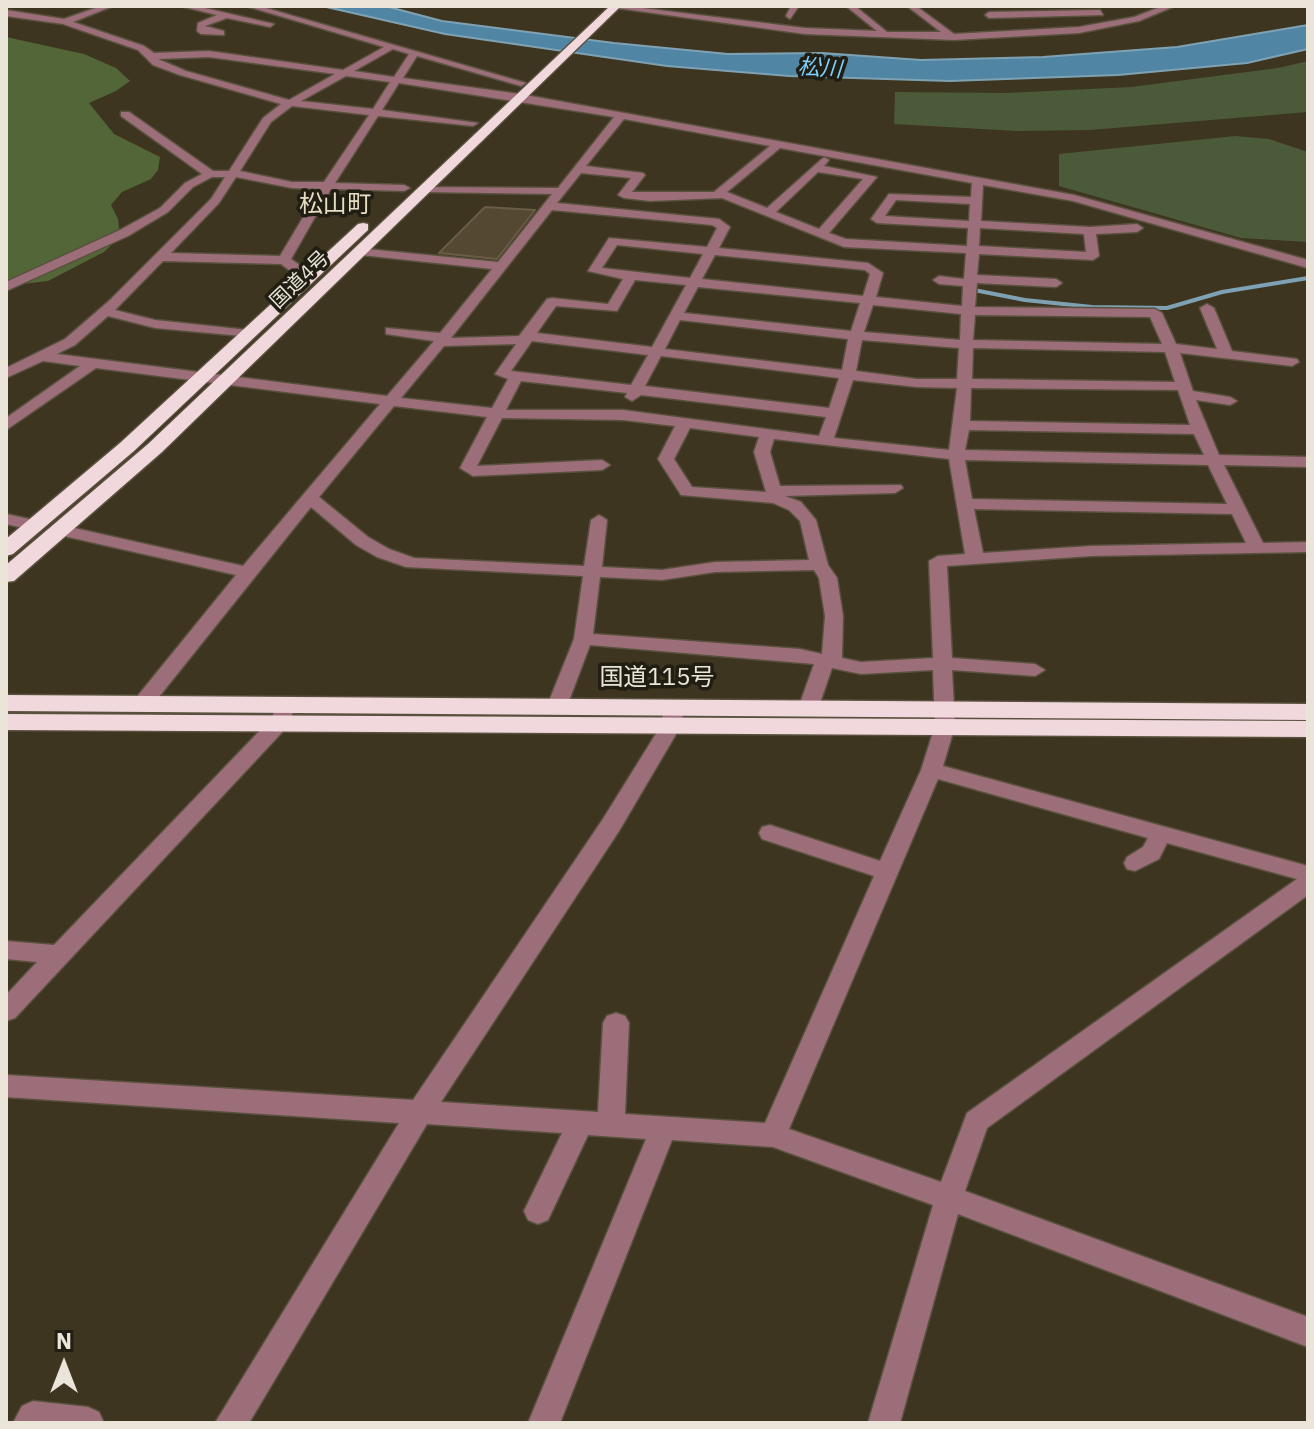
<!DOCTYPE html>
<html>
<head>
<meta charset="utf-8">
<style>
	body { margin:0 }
	#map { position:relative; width:1314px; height:1429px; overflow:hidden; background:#3d351f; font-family:"IBM Plex Sans",sans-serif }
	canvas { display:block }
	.frame { position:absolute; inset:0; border:8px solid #eae5d8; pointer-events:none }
	.north { position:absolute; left:24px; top:1325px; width:80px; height:80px; -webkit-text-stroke:6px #201d13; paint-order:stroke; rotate:0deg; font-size:22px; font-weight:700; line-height:32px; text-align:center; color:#eae5d8 }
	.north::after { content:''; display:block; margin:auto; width:28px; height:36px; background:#eae5d8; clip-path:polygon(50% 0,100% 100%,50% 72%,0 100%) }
</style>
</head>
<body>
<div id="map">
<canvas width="1314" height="1429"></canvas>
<div class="frame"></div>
<div class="north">N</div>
</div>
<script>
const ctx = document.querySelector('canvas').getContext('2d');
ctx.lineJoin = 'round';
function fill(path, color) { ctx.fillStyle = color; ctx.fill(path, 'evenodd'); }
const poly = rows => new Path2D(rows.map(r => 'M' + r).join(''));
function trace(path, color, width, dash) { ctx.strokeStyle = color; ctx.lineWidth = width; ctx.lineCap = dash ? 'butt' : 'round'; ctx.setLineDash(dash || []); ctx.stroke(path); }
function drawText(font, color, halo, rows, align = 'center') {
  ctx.font = font + ' "IBM Plex Sans","Noto Sans JP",sans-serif'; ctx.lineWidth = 7; ctx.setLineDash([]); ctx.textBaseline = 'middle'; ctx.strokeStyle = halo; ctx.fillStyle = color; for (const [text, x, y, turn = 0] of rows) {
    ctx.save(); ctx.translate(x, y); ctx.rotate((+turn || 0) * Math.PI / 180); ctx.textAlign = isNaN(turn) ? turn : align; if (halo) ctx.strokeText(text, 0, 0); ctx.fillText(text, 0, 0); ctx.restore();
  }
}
const green = poly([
	[1308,61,1308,112,1090,130,1017,131,894,124,895,92,1005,93,1131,87,1278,68],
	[1235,136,1269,139,1308,152,1308,242,1241,238,1059,186,1059,154]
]);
const forest = poly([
	[6,37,84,54,116,68,130,81,116,91,89,103,114,134,160,157,158,170,151,179,122,192,111,205,118,219,120,237,104,252,48,281,6,286]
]);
const water = poly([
	[322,6,385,6,442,21,614,43,728,54,822,53,921,60,1043,57,1177,47,1308,25,1308,49,1247,63,1118,75,950,81,789,76,667,66,445,34,322,6]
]);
const stream = poly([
	[974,290,1025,300,1092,307,1167,308,1222,292,1308,278]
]);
const building = poly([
	[485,207,535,210,497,259,439,253,485,207]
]);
const minor = poly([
	[101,6,113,6,73,22,144,46,154,53,209,51,343,70,384,47,246,6,259,6,526,83,521,86,417,56,403,78,520,94,1074,195,1308,260,1308,268,1073,201,983,185,981,221,1090,227,1137,224,1143,228,1137,232,1096,234,1099,256,1093,260,979,254,977,275,1056,279,1062,283,1056,287,977,283,975,307,1155,309,1162,313,1176,344,1217,349,1200,308,1207,304,1214,308,1232,351,1297,359,1299,362,1292,366,1180,353,1193,391,1230,397,1237,401,1230,405,1196,400,1219,455,1308,457,1308,467,1224,465,1263,543,1308,542,1308,552,1091,556,947,566,952,658,1035,664,1045,670,1035,676,952,670,955,726,943,766,1308,866,1308,895,987,1128,965,1191,1308,1317,1308,1347,958,1214,900,1423,868,1423,933,1205,773,1147,672,1140,560,1423,528,1423,646,1139,588,1135,548,1220,538,1224,528,1220,524,1211,562,1133,427,1124,249,1423,215,1423,399,1123,6,1097,6,1075,413,1100,603,819,662,724,663,710,673,703,683,710,682,724,619,831,441,1102,598,1112,603,1023,607,1016,616,1013,625,1016,629,1023,625,1114,765,1123,874,876,762,839,759,833,762,827,770,825,880,861,921,770,935,726,933,670,861,674,832,668,819,706,809,712,799,706,814,664,590,645,567,706,557,712,547,706,574,639,583,576,406,567,377,557,356,545,311,507,150,708,136,708,133,703,136,698,236,575,55,534,53,530,55,526,61,525,243,566,380,404,96,368,6,430,6,418,80,366,43,361,6,378,6,368,65,339,109,301,211,199,225,177,212,177,193,187,168,212,128,236,6,291,6,282,120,230,160,208,185,183,202,174,121,116,121,112,129,112,213,171,229,171,263,118,281,104,180,75,153,65,138,50,63,24,6,16,6,10,64,19,101,6],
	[393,49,409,54,394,77,354,71,393,49],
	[209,57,335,74,289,100,186,71,158,59,209,57],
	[346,76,390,82,373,109,301,101,346,76],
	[399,83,614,117,558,188,420,187,420,191,424,192,552,194,498,262,357,248,357,254,361,255,492,269,440,333,386,328,386,334,434,341,387,396,57,354,75,345,108,316,155,328,253,337,255,334,248,330,155,320,115,310,163,261,281,264,304,281,314,281,314,275,291,259,331,189,404,191,410,188,404,185,335,183,378,116,473,126,478,123,382,110,399,83],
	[292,106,369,115,324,182,292,182,240,171,271,122,292,106],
	[624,119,770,146,714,192,632,192,645,175,643,173,586,166,624,119],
	[780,148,972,183,971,197,889,194,871,219,877,223,968,228,967,246,846,239,829,233,877,177,824,166,829,160,824,157,767,208,727,192,780,148],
	[818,172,863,179,819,229,776,212,818,172],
	[581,173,631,178,618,195,624,198,650,201,722,198,844,247,966,253,964,279,939,276,933,280,939,284,963,286,962,306,876,297,883,273,868,263,719,248,730,227,719,219,557,203,581,173],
	[236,177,292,188,320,189,280,256,171,253,219,203,236,177],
	[896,200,970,204,969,221,885,216,896,200],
	[552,210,712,225,717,228,707,247,609,238,588,271,623,279,608,304,552,298,547,299,519,336,451,338,552,210],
	[980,228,1084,234,1086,252,979,246,980,228],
	[617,245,703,254,690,278,602,268,617,245],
	[715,255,865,270,870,274,863,296,702,279,715,255],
	[635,280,686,285,652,347,537,333,556,306,617,311,635,280],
	[698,287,860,303,851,331,684,313,698,287],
	[873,305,961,314,960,340,864,332,873,305],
	[975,315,1150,317,1162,344,973,340,975,315],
	[680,320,848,339,842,370,665,349,680,320],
	[862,340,959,348,957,379,917,379,856,371,862,340],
	[532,341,648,355,631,385,511,371,532,341],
	[516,344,495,374,508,379,492,408,401,398,444,346,516,344],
	[973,348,1165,352,1175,382,972,379,973,348],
	[661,356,839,378,829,408,645,386,661,356],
	[853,380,917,387,957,388,949,450,834,438,853,380],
	[521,381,627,393,625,397,632,401,641,395,826,417,819,436,623,410,506,410,521,381],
	[971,388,1178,390,1190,425,970,421,971,388],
	[394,406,487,417,460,468,473,476,602,470,610,465,602,460,477,466,502,418,623,420,675,426,658,459,681,495,773,503,789,510,800,521,809,560,715,562,662,570,602,567,607,520,599,515,591,520,584,566,414,558,389,549,368,537,319,497,394,406],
	[690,428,759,437,754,452,766,492,692,487,674,459,690,428],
	[969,430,1194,434,1204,455,965,450,969,430],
	[774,439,949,459,965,554,938,556,929,561,933,658,861,662,842,658,843,616,837,578,828,565,816,520,801,502,785,496,895,493,903,488,901,485,780,486,770,452,774,439],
	[965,460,1208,465,1227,504,972,499,965,460],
	[974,509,1232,514,1246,543,1091,546,983,553,974,509],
	[814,570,819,578,825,616,822,654,800,649,593,634,600,577,662,580,715,572,814,570],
	[938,779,1148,838,1143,847,1127,857,1124,863,1127,869,1135,871,1159,859,1167,843,1297,879,967,1113,941,1182,789,1129,938,779],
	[180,6,196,6,274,24,270,27,227,18,205,26,224,31,224,35,201,34,197,31,198,23,217,15,180,6],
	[602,6,626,6,805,28,877,31,846,6,855,6,887,32,941,32,907,6,916,6,954,34,1079,27,1134,17,1163,6,1175,6,1139,21,1079,33,954,40,805,34,602,6],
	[791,6,799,6,790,19,786,16,791,6],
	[1100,10,1103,15,989,18,985,15,989,12,1100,10],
	[6,514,43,522,45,526,37,531,6,524,6,514],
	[285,702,295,708,287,727,15,1018,6,1021,6,995,37,962,6,959,6,941,54,945,271,719,278,703,285,702],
	[33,1401,88,1407,99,1412,104,1423,13,1423,22,1406,33,1401]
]);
const highway = poly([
	[610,6,621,6,162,452,14,581,6,582,6,565,148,444,610,6],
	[363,223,368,224,368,230,134,451,13,554,6,556,6,539,120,443,358,224,363,223],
	[6,695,1308,704,1308,720,6,711,6,695],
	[6,714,1308,721,1308,737,6,730,6,714]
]);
const farStreetnames = [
	["国道4号",300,280,-44]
];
const farWaternames = [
	["松川",820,69,4]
];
const farQuarternames = [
	["松山町",335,205]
];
const streetNames = [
	["国道115号",657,678]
];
fill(green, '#4b5a39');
fill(forest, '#526637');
fill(water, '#5086a3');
trace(water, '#7ea2b3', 2);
trace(stream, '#7ea2b3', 4);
fill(building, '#554833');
trace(building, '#6a5c47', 2);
trace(minor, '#59513d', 3);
trace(highway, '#59513d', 3);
fill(minor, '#9c6e79');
fill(highway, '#f0d8dd');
drawText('20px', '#eae5d8', '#201d13', farStreetnames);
drawText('italic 22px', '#7ed1fe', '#201d13', farWaternames);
drawText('24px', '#e7ddc3', '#201d13', farQuarternames);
drawText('24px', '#eae5d8', '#201d13', streetNames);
</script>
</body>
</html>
